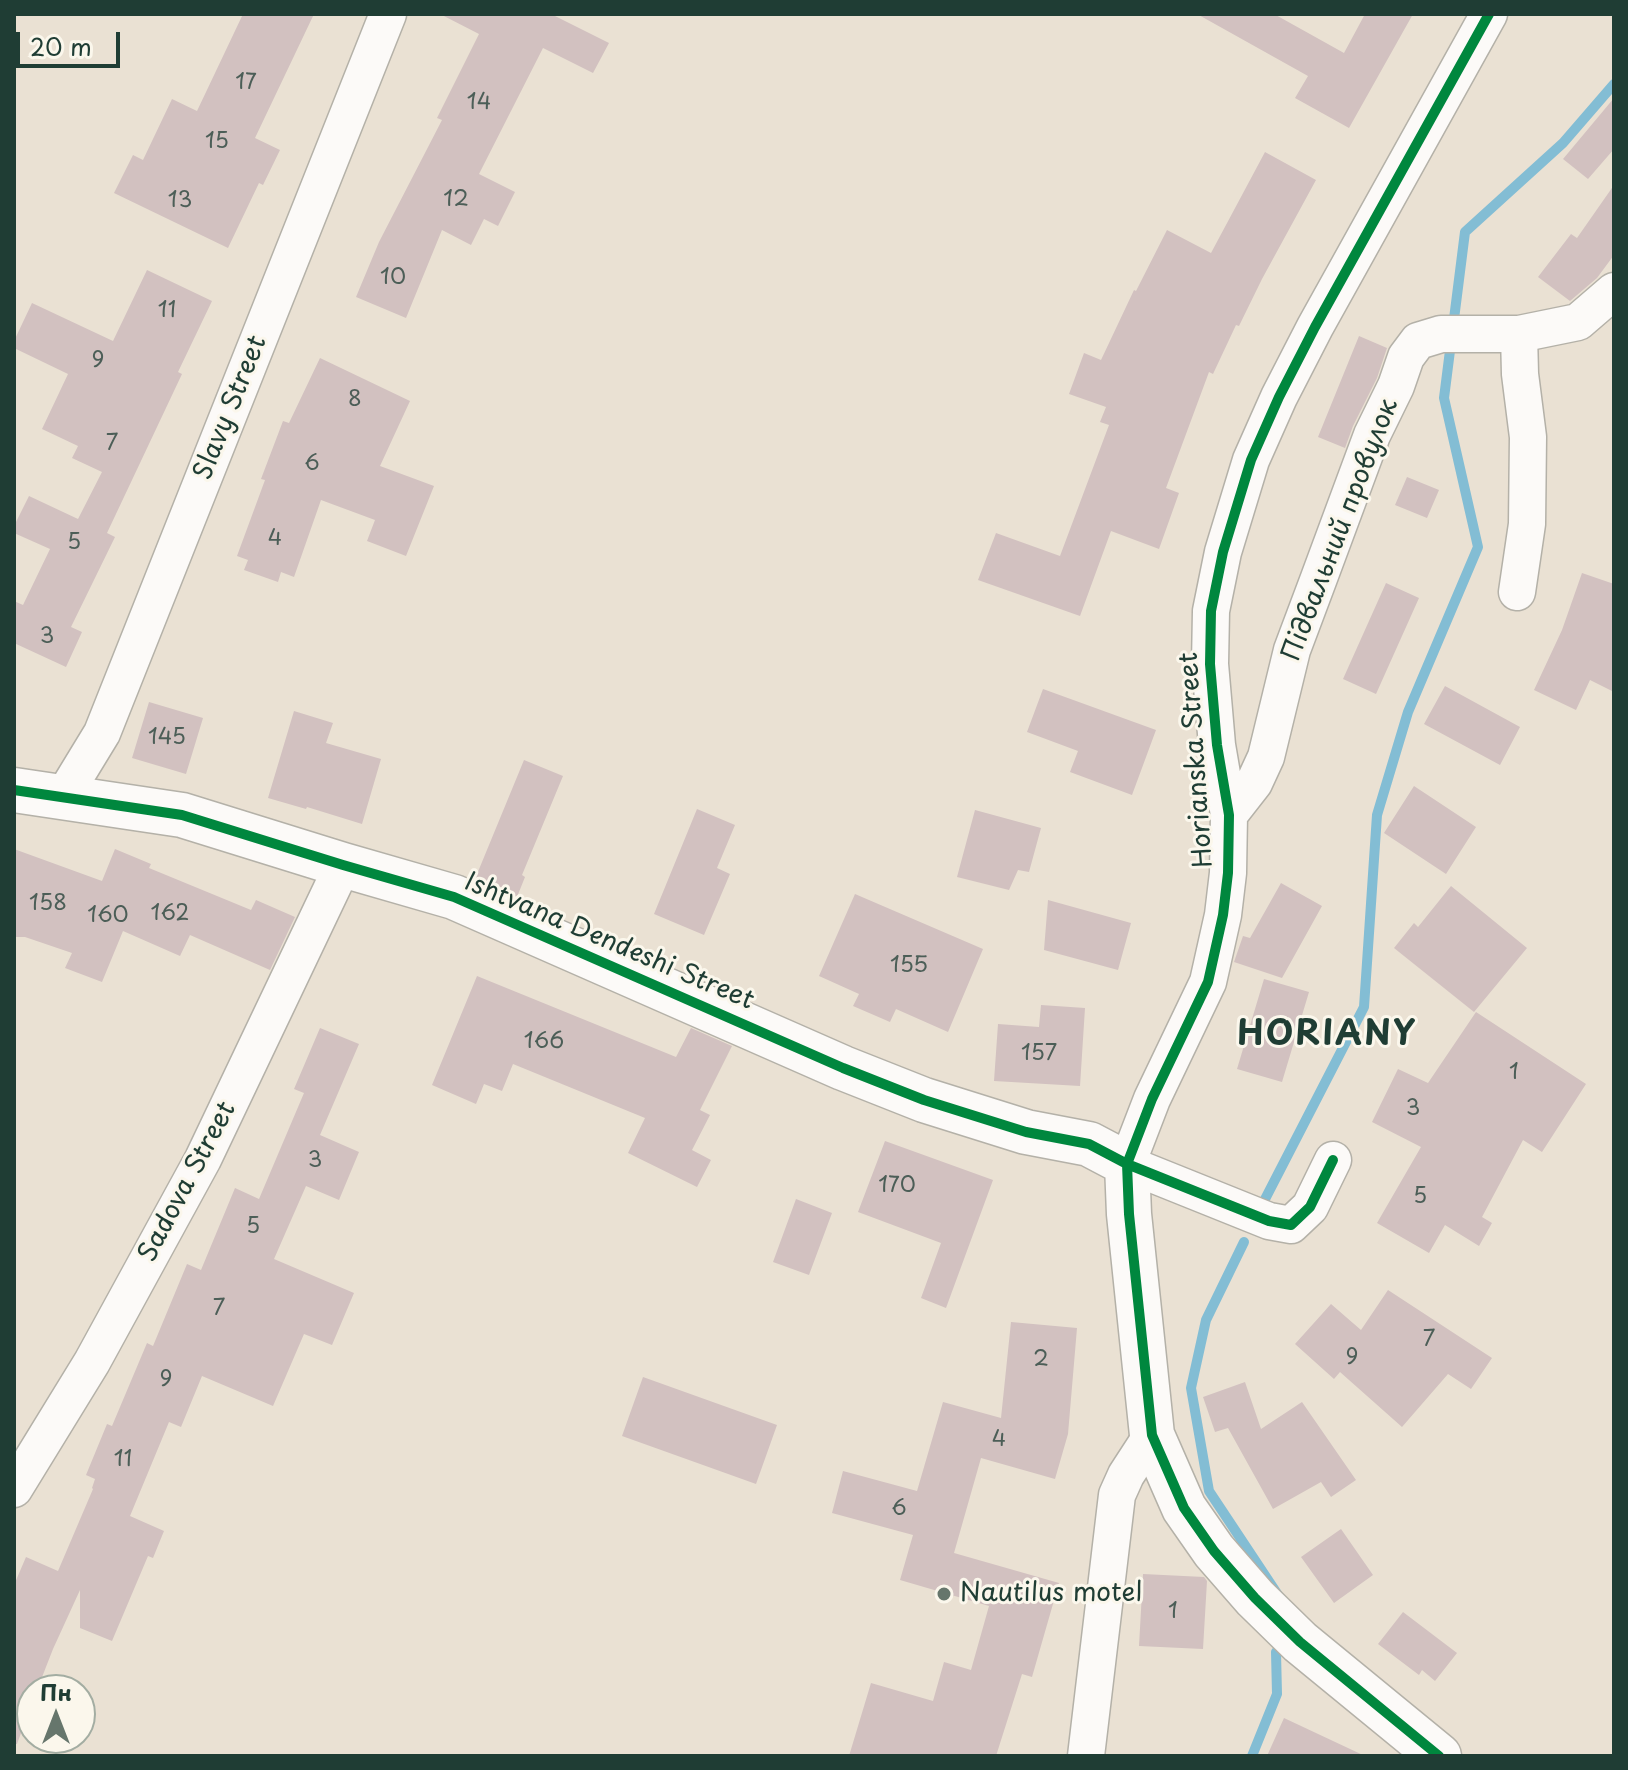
<!DOCTYPE html>
<html>
<head>
<meta charset="utf-8">
<style>
	body { margin:0 }
	#map { position:relative; width:1628px; height:1770px; overflow:hidden; background:#eae1d3; font-family:"Playpen Sans",sans-serif }
	canvas { display:block }
	.frame { position:absolute; inset:0; border:16px solid #1f3d34; pointer-events:none }
	.north { position:absolute; left:16px; top:1674px; width:80px; height:80px; box-sizing:border-box; background:#fbf7ec; border:2px solid #a3ada2; border-radius:50%; rotate:0deg; font-size:22px; font-weight:700; line-height:32px; text-align:center; color:#1f3d34 }
	.north::after { content:''; display:block; margin:auto; width:28px; height:36px; background:#66766c; clip-path:polygon(50% 0,100% 100%,50% 72%,0 100%) }
	.scale { position:absolute; left:16px; top:32px; width:104px; height:36px; box-sizing:border-box; border:4px solid #1f3d34; border-top:0; padding-left:10px; font-size:24px; line-height:28px; white-space:nowrap; color:#1f3d34; -webkit-text-stroke:6px #fbf7ec; paint-order:stroke }
</style>
</head>
<body>
<div id="map">
<canvas width="1628" height="1770"></canvas>
<div class="frame"></div>
<div class="north">Пн</div>
<div class="scale">20 m</div>
</div>
<script>
const ctx = document.querySelector('canvas').getContext('2d');
ctx.lineJoin = 'round';
const poly = rows => new Path2D(rows.map(r => 'M' + r).join(''));
function trace(path, color, width, dash) { ctx.strokeStyle = color; ctx.lineWidth = width; ctx.lineCap = dash ? 'butt' : 'round'; ctx.setLineDash(dash || []); ctx.stroke(path); }
function fill(path, color) { ctx.fillStyle = color; ctx.fill(path, 'evenodd'); }
function drawText(font, color, halo, rows, align = 'center') {
  ctx.font = font + ' "Playpen Sans",sans-serif'; ctx.lineWidth = 6; ctx.setLineDash([]); ctx.textBaseline = 'middle'; ctx.strokeStyle = halo; ctx.fillStyle = color; for (const [text, x, y, turn = 0] of rows) {
    ctx.save(); ctx.translate(x, y); ctx.rotate((+turn || 0) * Math.PI / 180); ctx.textAlign = isNaN(turn) ? turn : align; if (halo) ctx.strokeText(text, 0, 0); ctx.fillText(text, 0, 0); ctx.restore();
  }
}
const stream = poly([
	[1262,1205,1364,1007,1377,815,1408,712,1478,547,1444,398,1465,232,1563,143,1614,84],
	[1244,1242,1206,1320,1191,1388,1209,1491,1278,1595],
	[1252,1756,1277,1694,1276,1652]
]);
const building = poly([
	[243,14,314,14,255,138,280,150,263,185,259,183,228,248,114,193,133,155,143,160,172,99,197,111],
	[440,14,551,14,609,43,593,73,543,48,479,174,515,192,498,226,484,219,471,245,442,230,406,318,356,297,379,242,442,120,437,118,479,34],
	[1197,14,1274,14,1344,53,1365,14,1413,14,1349,128,1295,98,1308,76],
	[1614,98,1614,149,1588,179,1563,159],
	[1265,152,1316,180,1262,279,1239,326,1236,325,1213,374,1209,372,1166,488,1179,493,1159,549,1111,531,1080,616,978,580,996,533,1060,556,1109,425,1100,422,1106,407,1069,394,1084,353,1101,360,1134,290,1136,291,1167,230,1211,253],
	[1614,185,1614,255,1597,278,1570,301,1538,277,1571,234,1577,238],
	[147,270,212,301,178,372,182,374,107,533,115,537,71,627,82,632,66,667,14,643,14,601,23,605,50,549,14,533,14,526,29,496,78,519,102,472,72,458,78,446,42,429,68,374,14,348,14,341,32,303,113,341],
	[1359,336,1387,348,1377,378,1353,426,1345,448,1318,437],
	[320,358,410,401,380,466,434,486,406,556,367,541,375,520,321,500,294,577,281,572,278,582,244,570,248,560,237,556,265,480,261,479,283,421,289,423],
	[1407,477,1439,490,1427,518,1395,505],
	[1582,573,1614,584,1614,692,1590,680,1576,710,1534,690,1562,630],
	[1386,583,1419,598,1376,694,1343,679],
	[1445,686,1520,727,1500,765,1424,724],
	[1043,689,1156,730,1132,795,1070,772,1078,751,1027,732],
	[149,702,203,718,186,774,132,758],
	[294,711,333,723,326,743,381,759,362,824,307,807,306,809,268,798],
	[524,760,563,776,522,875,525,877,517,897,475,879],
	[1414,786,1476,827,1446,874,1384,833],
	[697,809,735,825,717,868,730,874,704,935,654,914],
	[975,810,1041,828,1029,872,1018,870,1009,890,957,877],
	[14,849,102,881,115,849,151,864,149,868,251,910,256,900,295,917,270,970,190,935,180,956,123,931,102,982,65,968,72,953,25,937,14,937],
	[1281,883,1322,906,1282,978,1234,962,1243,936,1250,938],
	[1451,886,1527,948,1474,1012,1394,948,1414,923,1418,927],
	[855,894,983,949,948,1032,896,1009,890,1022,853,1006,859,994,819,976],
	[1048,900,1131,923,1118,970,1044,950],
	[477,976,676,1057,691,1028,732,1046,700,1110,710,1115,692,1150,711,1160,697,1187,628,1153,645,1118,513,1064,502,1091,484,1084,476,1104,432,1085],
	[1264,979,1309,992,1282,1082,1237,1069],
	[1041,1005,1085,1008,1080,1086,994,1081,998,1024,1039,1027],
	[1476,1012,1586,1084,1542,1152,1523,1140,1482,1217,1492,1223,1479,1246,1445,1225,1429,1253,1377,1223,1421,1147,1372,1122,1398,1069,1428,1083],
	[320,1028,359,1044,320,1135,359,1152,339,1200,306,1186,274,1259,354,1293,332,1345,304,1334,273,1406,202,1376,181,1427,169,1422,130,1516,164,1531,153,1558,148,1556,112,1641,80,1628,80,1590,53,1649,37,1690,32,1690,32,1703,17,1744,14,1744,14,1585,26,1557,58,1571,93,1489,92,1488,95,1479,86,1475,107,1424,112,1426,147,1343,153,1346,187,1264,201,1270,235,1188,259,1199,304,1093,294,1089],
	[885,1141,993,1180,946,1308,921,1298,941,1243,858,1212],
	[796,1199,832,1213,809,1275,773,1262],
	[1388,1290,1492,1358,1471,1389,1448,1374,1402,1427,1340,1372,1334,1379,1295,1344,1331,1304,1361,1330],
	[1011,1322,1077,1328,1068,1434,1055,1479,981,1458,954,1553,1059,1583,1032,1677,1022,1674,996,1756,849,1756,871,1683,933,1701,944,1662,971,1670,989,1606,900,1580,913,1535,832,1513,843,1471,917,1491,943,1402,1001,1418],
	[643,1377,777,1425,756,1484,622,1436],
	[1245,1382,1261,1429,1302,1402,1356,1480,1331,1497,1321,1482,1273,1509,1228,1428,1215,1432,1203,1397],
	[1341,1529,1373,1575,1334,1603,1301,1557],
	[1143,1574,1204,1577,1207,1581,1203,1649,1139,1646],
	[1403,1612,1457,1653,1435,1681,1422,1670,1419,1675,1378,1644],
	[1284,1718,1365,1756,1267,1756]
]);
const minor = poly([
	[1517,592,1527,524,1528,437,1520,374,1519,334],
	[63,797,102,733,388,14],
	[1229,815,1254,783,1266,757,1292,650,1319,578,1372,435,1396,386,1406,357,1418,341,1441,334,1519,334,1578,322,1614,291],
	[1333,1160,1310,1207,1291,1225,1269,1221,1127,1164,1152,1099,1208,982,1223,915,1228,873,1229,815,1217,745,1210,664,1211,611,1223,552,1251,460,1279,397,1315,327,1489,14],
	[14,1489,92,1362,203,1159,343,865],
	[1086,1756,1117,1495,1126,1475,1152,1435]
]);
const tertiary = poly([
	[14,790,182,815,343,865,454,897,843,1068,924,1100,1026,1132,1089,1144,1127,1164,1129,1214,1152,1435,1184,1508,1214,1551,1255,1598,1300,1642,1439,1756]
]);
const cycleway = poly([
	[14,790,182,815,343,865,454,897,843,1068,924,1100,1026,1132,1089,1144,1127,1164,1269,1221,1291,1225,1310,1207,1333,1160],
	[1439,1756,1300,1642,1255,1598,1214,1551,1184,1508,1152,1435,1129,1214,1127,1164,1152,1099,1208,982,1223,915,1228,873,1229,815,1217,745,1210,664,1211,611,1223,552,1251,460,1279,397,1315,327,1489,14]
]);
const markers = [
	[944,1594,8,"#66766c"]
];
const numberNames = [
	["17",246,83],
	["14",479,103],
	["15",217,142],
	["12",456,200],
	["13",180,201],
	["10",393,278],
	["11",167,311],
	["9",98,361],
	["8",355,400],
	["7",112,444],
	["6",312,464],
	["4",275,539],
	["5",74,543],
	["3",47,637],
	["145",167,738],
	["158",48,904],
	["162",170,914],
	["160",108,916],
	["155",909,966],
	["166",544,1042],
	["157",1039,1054],
	["1",1514,1073],
	["3",1413,1109],
	["3",315,1161],
	["170",897,1186],
	["5",1420,1197],
	["5",253,1227],
	["7",219,1309],
	["7",1429,1340],
	["9",1352,1358],
	["2",1041,1360],
	["9",166,1380],
	["4",999,1440],
	["11",123,1460],
	["6",899,1509],
	["1",1173,1612]
];
const streetNames = [
	["Slavy Street",231,408,-68],
	["Підвальний провулок",1341,530,-69],
	["Horianska Street",1197,760,-94],
	["Ishtvana Dendeshi Street",609,942,23],
	["Sadova Street",188,1182,-62]
];
const poiNames = [
	["Nautilus motel",960,1594]
];
const districtNames = [
	["HORIANY",1327,1036]
];
trace(stream, '#83bdd4', 10);
fill(building, '#d2c1c0');
trace(minor, '#b4b1a8', 39);
trace(tertiary, '#b4b1a8', 47);
trace(minor, '#fcfaf8', 36);
trace(tertiary, '#fcfaf8', 44);
trace(cycleway, '#00873e', 10);
for (const [x, y, r, color] of markers) { const dot = new Path2D(); dot.arc(x, y, r, 0, 2 * Math.PI); ctx.fillStyle = color; ctx.fill(dot); trace(dot, '#fbf7ec', 3); }
drawText('22px', '#4c5e57', null, numberNames);
drawText('26px', '#1f3d34', '#fbf7ec', streetNames);
drawText('26px', '#1f3d34', '#fbf7ec', poiNames, 'left');
ctx.letterSpacing = '2px';
drawText('bold 34px', '#1f3d34', '#fbf7ec', districtNames);
ctx.letterSpacing = '0px';
</script>
</body>
</html>
